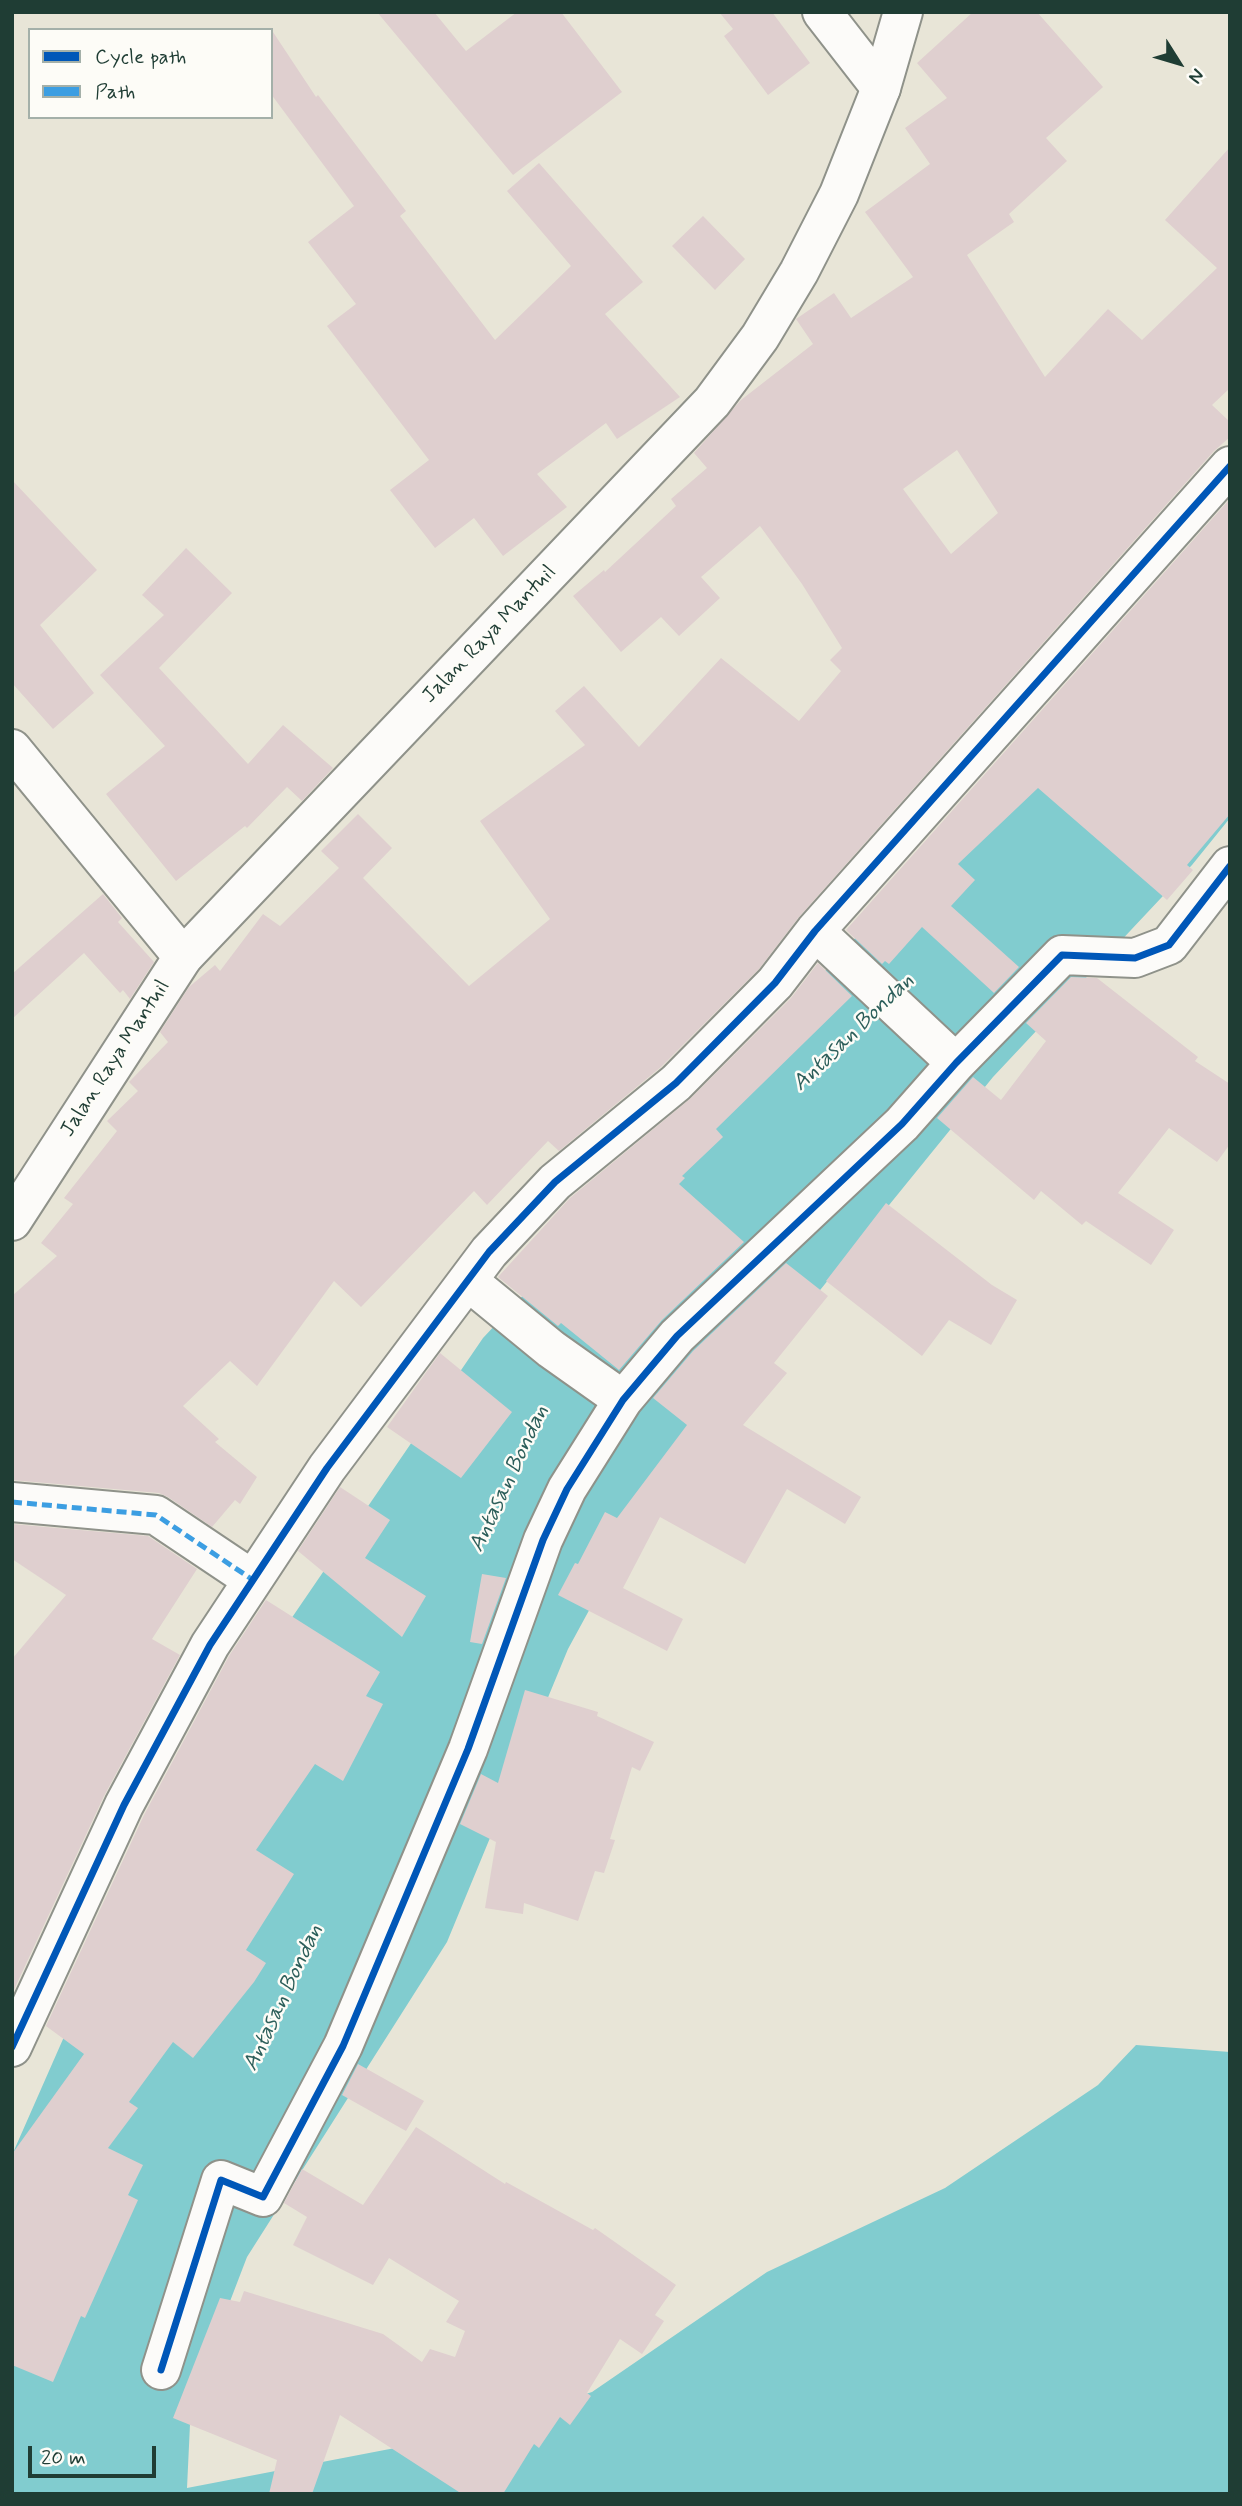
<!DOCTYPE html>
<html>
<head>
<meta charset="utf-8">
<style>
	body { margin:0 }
	#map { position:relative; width:1242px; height:2506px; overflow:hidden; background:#e8e5d7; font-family:Mynerve,sans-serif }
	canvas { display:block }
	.frame { position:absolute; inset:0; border:14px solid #1f3d34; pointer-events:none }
	.legend { position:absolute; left:28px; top:28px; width:245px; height:91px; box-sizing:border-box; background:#fdfcf7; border:2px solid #a4b0a9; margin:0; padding:9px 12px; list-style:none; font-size:21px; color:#1f3d34 }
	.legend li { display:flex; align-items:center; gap:14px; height:35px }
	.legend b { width:35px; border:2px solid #a4b0a9 }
	.north { position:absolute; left:1144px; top:28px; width:70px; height:70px; -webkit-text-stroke:5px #fdfcf7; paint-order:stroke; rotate:127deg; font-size:19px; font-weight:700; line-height:28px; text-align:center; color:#1f3d34 }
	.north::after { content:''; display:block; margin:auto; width:24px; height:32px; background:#1f3d34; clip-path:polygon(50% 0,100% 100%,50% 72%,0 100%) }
	.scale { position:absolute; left:28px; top:2446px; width:128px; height:32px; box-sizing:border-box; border:4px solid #1f3d34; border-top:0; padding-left:9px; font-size:21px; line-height:24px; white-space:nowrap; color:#1f3d34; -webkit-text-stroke:5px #fdfcf7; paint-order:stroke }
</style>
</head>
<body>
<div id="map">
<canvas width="1242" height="2506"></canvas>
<div class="frame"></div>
<ul class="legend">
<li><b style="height:9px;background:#0057b8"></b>Cycle path</li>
<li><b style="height:9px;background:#3c9ee2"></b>Path</li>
</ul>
<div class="north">N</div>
<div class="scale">20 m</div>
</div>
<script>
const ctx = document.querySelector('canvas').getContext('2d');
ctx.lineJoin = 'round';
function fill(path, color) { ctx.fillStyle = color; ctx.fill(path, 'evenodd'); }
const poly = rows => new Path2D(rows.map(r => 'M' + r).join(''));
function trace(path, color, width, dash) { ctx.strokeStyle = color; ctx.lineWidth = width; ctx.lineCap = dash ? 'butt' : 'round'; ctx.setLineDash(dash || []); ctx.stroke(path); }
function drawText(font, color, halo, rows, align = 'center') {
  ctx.font = font + ' Mynerve,sans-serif'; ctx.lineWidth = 5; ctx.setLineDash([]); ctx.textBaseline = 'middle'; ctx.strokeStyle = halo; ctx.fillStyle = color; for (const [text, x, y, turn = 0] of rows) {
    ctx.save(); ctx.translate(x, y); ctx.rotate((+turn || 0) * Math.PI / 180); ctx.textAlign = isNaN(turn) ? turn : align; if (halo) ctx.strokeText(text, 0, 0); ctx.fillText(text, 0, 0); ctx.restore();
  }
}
const water = poly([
	[1230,523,1230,818,1192,865,993,1077,648,1502,568,1649,447,1942,247,2257,191,2403,187,2488,447,2438,592,2392,767,2272,945,2188,1098,2085,1136,2045,1230,2052,1230,2494,12,2494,12,2155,170,1796,483,1338,702,1105,858,935,1083,672]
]);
const building = poly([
	[377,12,434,12,466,51,517,12,561,12,622,92,513,175],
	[719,12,772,12,810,63,768,95,724,36,733,29],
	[973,12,1037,12,1103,87,1046,138,1067,161,1009,214,1014,222,967,255,1045,377,1108,309,1142,340,1217,268,1165,220,1230,147,1230,388,1212,405,1230,422,1230,437,1214,451,799,917,759,969,661,1067,559,1151,548,1141,487,1205,474,1191,361,1307,334,1281,257,1386,230,1361,183,1406,219,1439,215,1442,257,1477,240,1504,235,1500,212,1527,168,1497,159,1493,12,1480,12,1296,57,1256,41,1243,73,1204,64,1198,117,1131,107,1121,138,1091,129,1082,168,1042,160,1032,189,987,215,965,220,971,263,914,280,926,339,868,321,851,358,814,392,848,363,878,469,986,550,919,480,821,585,745,555,711,584,686,639,747,721,658,799,721,841,671,830,660,842,648,802,584,760,526,701,577,720,598,679,636,661,617,621,652,573,596,604,570,605,572,676,506,671,499,707,468,694,453,741,400,813,344,796,319,834,293,851,318,913,277,865,212,930,164,905,128,947,98,917,63],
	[957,450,998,513,951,554,903,489],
	[271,29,316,97,318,95,406,211,400,216,495,340,571,266,507,191,539,163,643,282,605,314,680,397,617,439,606,423,537,474,567,507,503,556,474,518,435,548,390,490,429,460,327,326,356,304,308,242,354,206,271,94],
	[703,216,745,259,715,290,672,246],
	[12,480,97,570,40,625,94,693,53,729,12,683],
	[1228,501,1230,814,1187,865,1193,870,1167,900,1038,788,958,864,975,880,951,906,1019,967,994,993,922,927,889,964,885,961,882,964,846,930],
	[186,548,232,593,159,668,248,764,283,725,333,768,302,801,287,787,247,828,245,826,176,881,106,794,165,746,100,675,164,615,142,595],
	[103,894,122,918,118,922,154,962,130,999,123,990,120,993,84,953,12,1019,12,974],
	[818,963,852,996,716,1129,723,1137,682,1176,685,1178,679,1184,744,1242,662,1320,619,1370,561,1323,558,1326,498,1277,570,1198,691,1098,791,998],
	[1071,977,1097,978,1198,1057,1195,1061,1230,1084,1230,1144,1217,1162,1169,1128,1118,1193,1174,1230,1151,1265,1086,1221,1082,1225,1041,1191,1034,1200,937,1118,973,1077,1001,1100,1046,1041,1026,1023],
	[886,1203,992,1285,1017,1300,991,1345,949,1320,922,1356,826,1281],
	[786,1263,828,1296,774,1363,787,1373,743,1425,861,1497,845,1524,787,1489,745,1564,660,1517,623,1588,683,1619,667,1651,558,1595,575,1563,578,1564,605,1512,617,1518,687,1425,653,1398,693,1351],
	[440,1353,512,1412,461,1478,387,1427],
	[340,1487,390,1520,365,1558,426,1596,402,1637,298,1551],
	[12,1524,148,1536,197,1569,152,1639,180,1655,104,1796,12,1994,12,1659,66,1595,12,1559],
	[482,1574,506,1578,482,1644,470,1642],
	[266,1600,380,1672,366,1696,383,1704,343,1781,315,1764,256,1850,294,1874,246,1950,266,1963,254,1982,193,2058,173,2042,129,2102,138,2108,108,2148,143,2165,128,2195,138,2200,85,2318,81,2316,53,2382,12,2365,12,2154,84,2054,46,2026,144,1815,229,1656],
	[525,1690,598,1712,597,1716,654,1742,640,1771,632,1767,610,1839,615,1840,604,1873,595,1871,578,1921,524,1903,523,1914,485,1908,496,1842,460,1824,481,1774,498,1783],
	[358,2064,424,2101,406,2131,342,2095],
	[416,2127,505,2184,506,2182,593,2230,595,2228,676,2285,655,2315,664,2321,642,2354,620,2339,587,2393,591,2396,570,2425,560,2417,539,2448,534,2444,503,2494,462,2494,340,2415,312,2494,269,2494,277,2460,173,2418,220,2298,240,2302,244,2291,383,2334,422,2362,430,2349,455,2357,465,2331,446,2322,459,2301,389,2258,373,2285,293,2245,307,2217,284,2203,302,2169,363,2205]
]);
const street = poly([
	[822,12,881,88],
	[12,749,183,957],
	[815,931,956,1063],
	[468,1281,551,1349,623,1400],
	[12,1502,156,1515,253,1580],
	[12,2047,124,1805,210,1645,327,1468,489,1252,555,1182,676,1083,775,983,815,931,1230,466],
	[161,2370,221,2180,263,2197,343,2046,468,1749,543,1540,567,1489,623,1400,677,1336,902,1124,956,1063,1062,955,1135,958,1169,945,1230,866]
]);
const secondary = poly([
	[12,1221,183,957,712,402,760,337,799,272,839,194,881,88,903,12]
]);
const quiet = poly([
	[12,1502,156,1515,253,1580]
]);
const cycleway = poly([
	[12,2047,124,1805,210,1645,327,1468,489,1252,555,1182,676,1083,775,983,815,931,1230,466],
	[161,2370,221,2180,263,2197,343,2046,468,1749,543,1540,567,1489,623,1400,677,1336,902,1124,956,1063,1062,955,1135,958,1169,945,1230,866]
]);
const streetNames = [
	["Jalan Raya Mantuil",490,635,-46],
	["Jalan Raya Mantuil",116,1059,-57]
];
const waterNames = [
	["Antasan Bondan",854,1033,-44],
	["Antasan Bondan",510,1479,-65],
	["Antasan Bondan",284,1998,-65]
];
fill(water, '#81cccf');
fill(building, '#dfcfcf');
trace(street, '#8f928a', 42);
trace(secondary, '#8f928a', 42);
trace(street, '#fcfbf9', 38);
trace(secondary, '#fcfbf9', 38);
trace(quiet, '#3c9ee2', 5, [10, 5]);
trace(cycleway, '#0057b8', 7);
drawText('21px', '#1f3d34', '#fdfcf7', streetNames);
drawText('italic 23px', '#2c5e5a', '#fdfcf7', waterNames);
</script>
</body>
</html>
